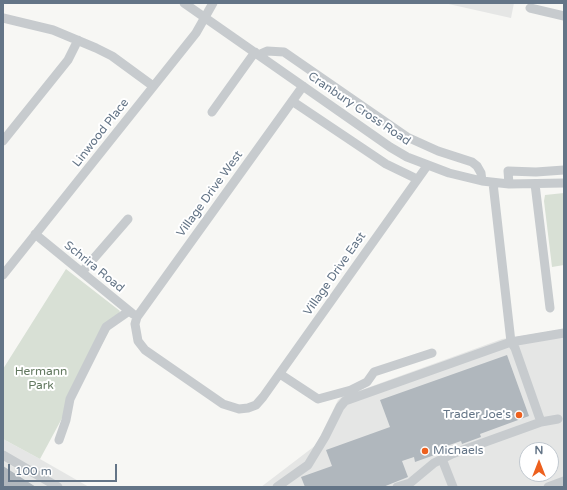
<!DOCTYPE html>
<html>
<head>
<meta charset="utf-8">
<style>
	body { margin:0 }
	#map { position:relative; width:567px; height:490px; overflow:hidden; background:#f7f7f4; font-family:"Varela Round",sans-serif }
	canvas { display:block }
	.frame { position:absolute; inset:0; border:4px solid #647587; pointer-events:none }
	.north { position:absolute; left:519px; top:442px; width:40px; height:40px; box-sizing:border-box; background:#fff; border:1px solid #c1c8cf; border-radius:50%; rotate:0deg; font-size:11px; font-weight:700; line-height:16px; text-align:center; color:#647587 }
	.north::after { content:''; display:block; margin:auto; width:14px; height:18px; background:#ed601e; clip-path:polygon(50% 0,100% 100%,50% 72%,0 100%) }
	.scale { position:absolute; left:8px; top:464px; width:109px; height:18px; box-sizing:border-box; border:2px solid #647587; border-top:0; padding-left:5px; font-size:12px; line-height:14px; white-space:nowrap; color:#647587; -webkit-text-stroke:3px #fff; paint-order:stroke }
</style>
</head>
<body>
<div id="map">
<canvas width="567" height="490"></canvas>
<div class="frame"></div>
<div class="north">N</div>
<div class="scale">100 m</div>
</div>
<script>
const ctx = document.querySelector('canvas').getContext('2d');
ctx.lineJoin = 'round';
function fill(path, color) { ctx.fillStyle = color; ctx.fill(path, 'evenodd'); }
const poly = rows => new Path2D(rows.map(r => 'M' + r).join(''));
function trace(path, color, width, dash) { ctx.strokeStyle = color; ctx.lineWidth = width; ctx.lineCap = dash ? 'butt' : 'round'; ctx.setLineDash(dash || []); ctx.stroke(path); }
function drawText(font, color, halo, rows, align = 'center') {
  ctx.font = font + ' "Varela Round",sans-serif'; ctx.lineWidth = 4; ctx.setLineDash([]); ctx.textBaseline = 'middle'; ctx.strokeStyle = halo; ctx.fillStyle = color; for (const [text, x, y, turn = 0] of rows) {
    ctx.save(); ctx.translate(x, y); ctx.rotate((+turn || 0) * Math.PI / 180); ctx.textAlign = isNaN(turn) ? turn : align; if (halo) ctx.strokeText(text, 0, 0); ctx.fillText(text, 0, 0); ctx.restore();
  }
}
const built = poly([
	[444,3,514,3,511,18],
	[564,329,564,487,261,487,316,445,338,400,342,397,502,339],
	[527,450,551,450,551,474,527,474],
	[3,439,40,459,89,487,3,487]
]);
const green = poly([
	[564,193,564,265,552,267,544,201,545,195],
	[66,269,120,311,40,459,3,439,3,369]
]);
const building = poly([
	[507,355,529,416,480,434,481,437,462,444,461,441,438,449,440,453,415,462,414,457,402,461,408,477,383,487,305,487,301,477,332,466,326,450,390,427,380,400],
	[3,466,36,487,3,487]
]);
const minor = poly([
	[184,3,390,147,407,157,449,173,482,181,509,184,564,183],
	[530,8,564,16],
	[3,18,53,30,96,48,112,56,153,86],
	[258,55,267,51,284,52,407,137,438,151,472,162,477,166,481,173,482,181],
	[303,86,137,317,135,324,138,341,145,350,223,404,239,409,248,408,256,405,263,397,427,166],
	[292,101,386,164,417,179],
	[212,112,255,52],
	[3,141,68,60,78,40],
	[493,183,511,342,515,348,541,422],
	[509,184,508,171,536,172,564,170],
	[535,184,550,308],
	[35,234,133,314],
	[82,272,128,219],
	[3,275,196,33,213,3],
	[280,374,318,399,351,390,367,382,374,372,432,353],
	[59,440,66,420,70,399,106,327,129,311],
	[3,455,58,487],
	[442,459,453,487],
	[277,487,308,465,325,437,340,407,345,401,511,342,564,333],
	[397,487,410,483,434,463,452,454,541,422,558,419],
	[548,487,564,481]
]);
const markers = [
	[519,415,4,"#ed601e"],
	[425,451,4,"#ed601e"]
];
const streetNames = [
	["Cranbury Cross Road",359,109,34],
	["Linwood Place",101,133,-52],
	["Village Drive West",210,194,-54],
	["Schrira Road",94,267,39],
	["Village Drive East",335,274,-55]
];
const parkNames = [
	["Hermann",41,372],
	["Park",41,386]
];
const poiNames = [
	["Trader Joe's",511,415],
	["Michaels",433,451,"left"]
];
fill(built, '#e5e6e5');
fill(green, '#d8e0d5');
fill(building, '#b0b7bd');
trace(minor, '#c7cbce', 9);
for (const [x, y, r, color] of markers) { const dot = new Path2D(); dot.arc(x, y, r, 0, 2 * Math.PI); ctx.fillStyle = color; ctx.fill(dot); trace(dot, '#fff', 1.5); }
drawText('12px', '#647587', '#fff', streetNames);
drawText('12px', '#637960', '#fff', parkNames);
drawText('12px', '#647587', '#fff', poiNames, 'right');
</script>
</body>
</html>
